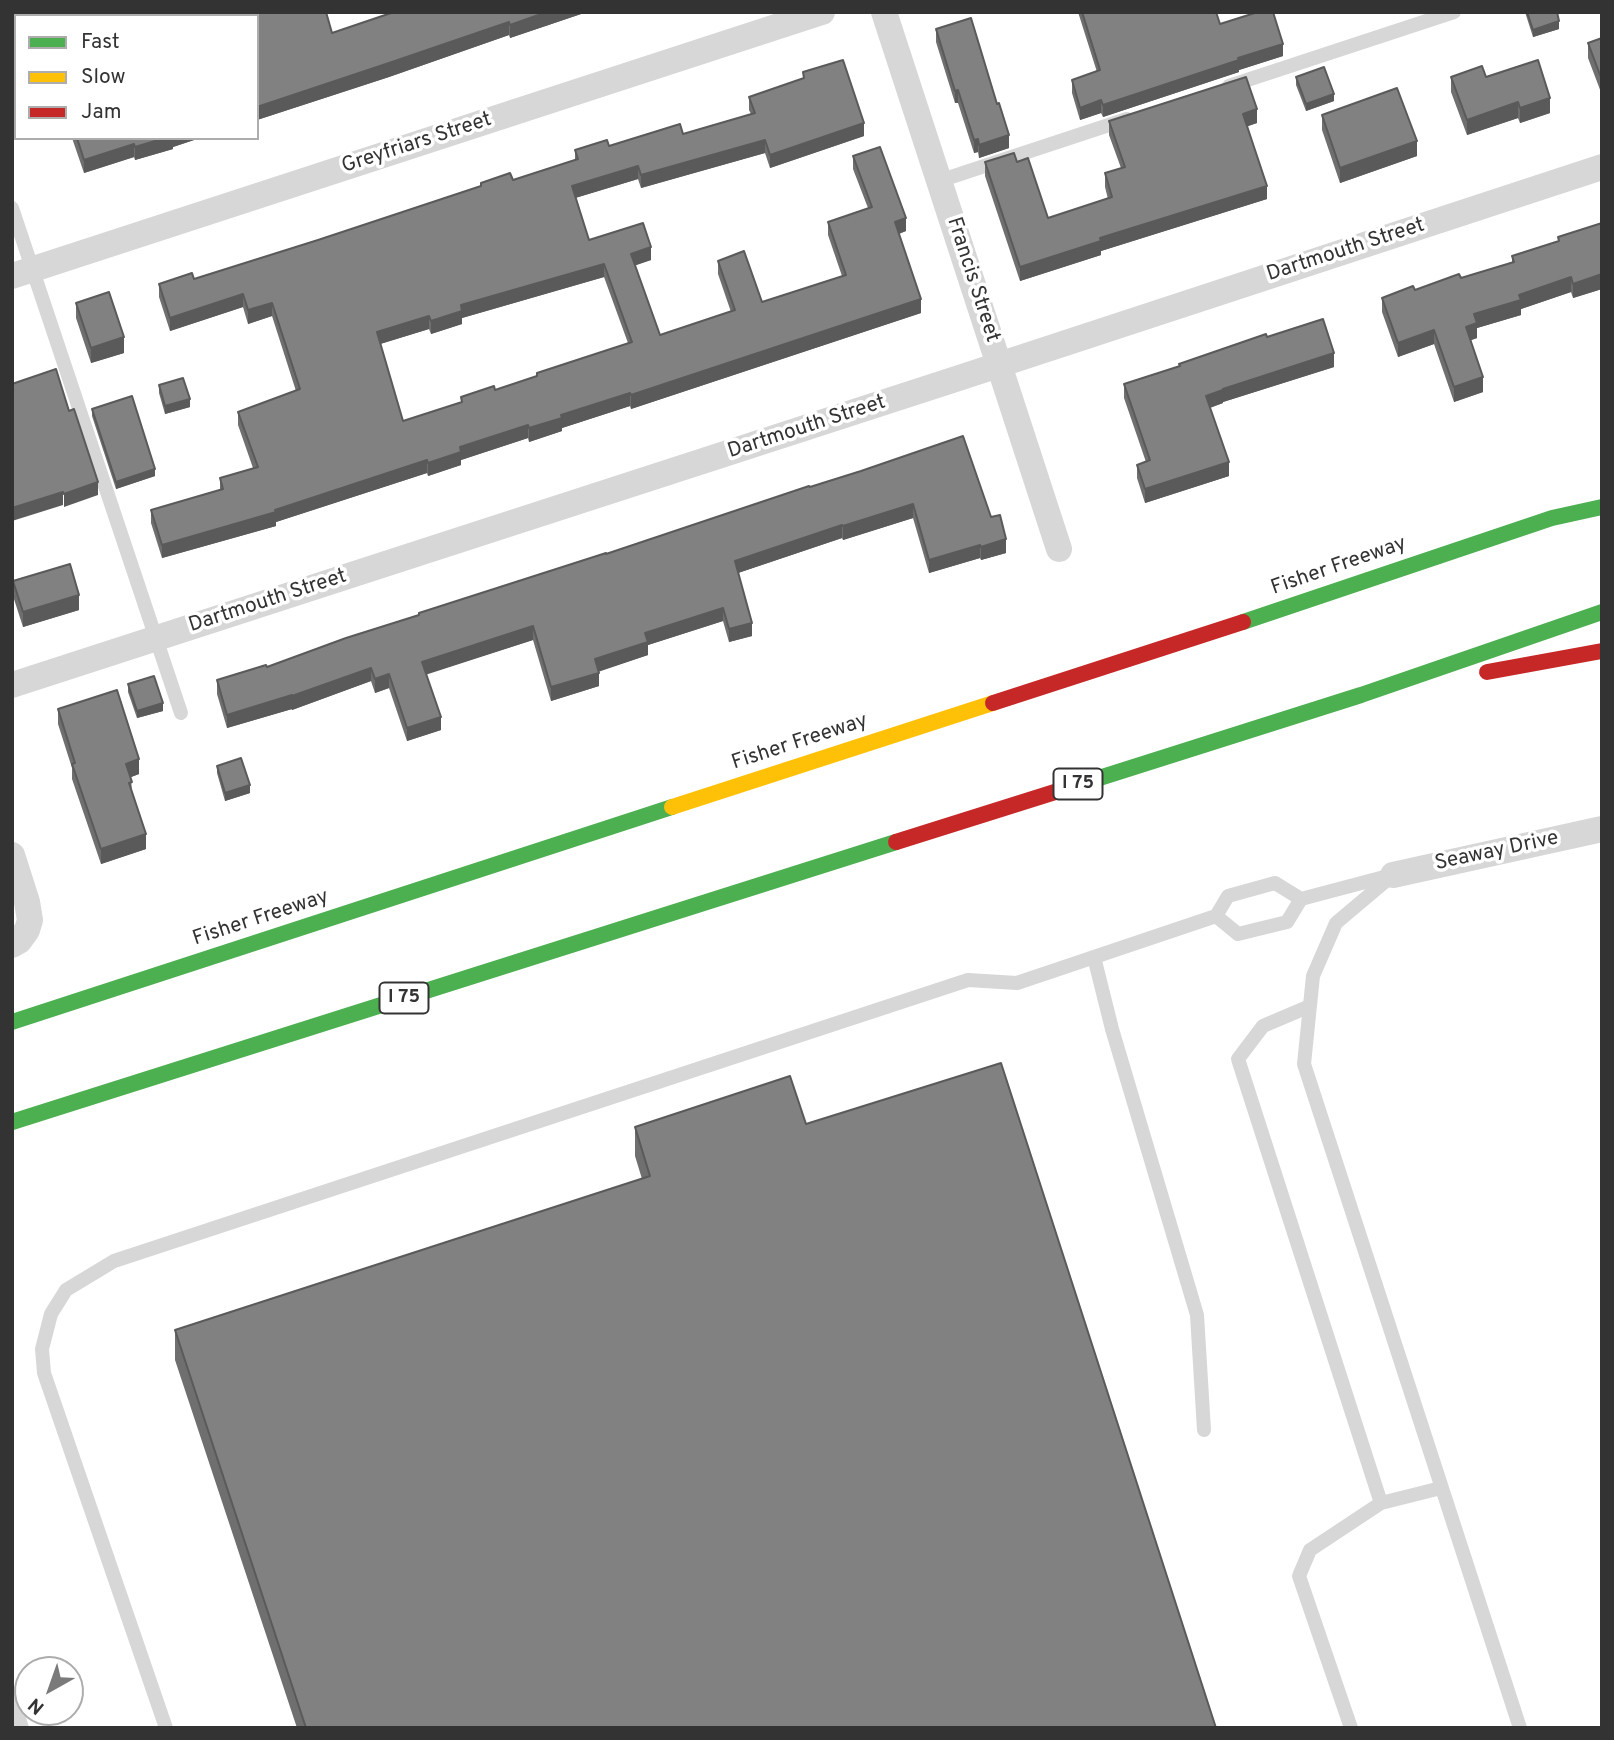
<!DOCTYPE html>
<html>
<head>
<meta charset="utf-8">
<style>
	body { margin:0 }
	#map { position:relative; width:1614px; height:1740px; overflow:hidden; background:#fff; font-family:Overpass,sans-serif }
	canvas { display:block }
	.frame { position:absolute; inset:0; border:14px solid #333; pointer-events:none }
	.legend { position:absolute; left:14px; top:14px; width:245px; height:126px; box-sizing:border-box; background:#fff; border:2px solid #adadad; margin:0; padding:9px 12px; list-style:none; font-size:21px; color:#333 }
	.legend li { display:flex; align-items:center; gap:14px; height:35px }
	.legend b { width:35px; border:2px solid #adadad }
	.north { position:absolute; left:14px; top:1656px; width:70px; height:70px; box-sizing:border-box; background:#fff; border:2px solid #adadad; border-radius:50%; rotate:220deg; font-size:19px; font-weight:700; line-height:28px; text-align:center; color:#333 }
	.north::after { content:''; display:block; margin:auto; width:24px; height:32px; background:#7a7a7a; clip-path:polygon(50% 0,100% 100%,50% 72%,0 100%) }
</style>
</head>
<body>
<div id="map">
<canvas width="1614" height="1740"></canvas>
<div class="frame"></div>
<ul class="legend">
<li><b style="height:9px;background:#4caf50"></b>Fast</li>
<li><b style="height:9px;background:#ffc107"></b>Slow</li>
<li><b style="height:9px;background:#c62828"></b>Jam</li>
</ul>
<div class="north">N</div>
</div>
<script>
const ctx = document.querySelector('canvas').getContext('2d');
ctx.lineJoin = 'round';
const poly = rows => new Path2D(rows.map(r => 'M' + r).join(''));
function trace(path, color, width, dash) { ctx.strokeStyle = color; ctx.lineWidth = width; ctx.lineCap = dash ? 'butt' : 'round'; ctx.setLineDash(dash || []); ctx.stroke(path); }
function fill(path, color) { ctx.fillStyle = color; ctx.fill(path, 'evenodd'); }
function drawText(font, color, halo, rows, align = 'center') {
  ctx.font = font + ' Overpass,sans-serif'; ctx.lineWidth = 7; ctx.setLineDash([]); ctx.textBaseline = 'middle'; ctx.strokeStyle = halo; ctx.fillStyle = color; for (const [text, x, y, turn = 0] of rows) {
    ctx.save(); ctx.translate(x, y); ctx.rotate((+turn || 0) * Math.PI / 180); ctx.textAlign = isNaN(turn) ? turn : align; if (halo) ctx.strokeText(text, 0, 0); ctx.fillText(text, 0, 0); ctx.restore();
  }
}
const lane = poly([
	[1229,86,1454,12],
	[939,181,1127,119],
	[12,208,181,713],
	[1393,875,1336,923,1313,976,1304,1064,1520,1728],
	[1216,916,1238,934,1287,922,1301,899,1388,876],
	[1094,957,1112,1029,1197,1315,1204,1430],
	[1310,1006,1263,1026,1238,1059,1381,1503],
	[12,1696,22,1728],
	[166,1728,44,1373,42,1349,51,1314,66,1290,114,1261,968,980,1017,983,1216,916,1228,896,1275,883,1301,899],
	[1351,1728,1299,1576,1310,1550,1381,1503,1441,1488]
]);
const street = poly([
	[884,12,1059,549],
	[12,276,822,12],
	[12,685,962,377,1602,167],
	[12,855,27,902,30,920,27,930,19,941,12,945],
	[1393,875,1602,829]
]);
const fast = poly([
	[1243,622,1552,518,1602,507],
	[1074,786,1361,695,1602,612],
	[12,1022,672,807],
	[12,1122,896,842]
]);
const slow = poly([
	[672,807,993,703]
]);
const jam = poly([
	[1487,672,1602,651],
	[993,703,1243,622],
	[896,842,1074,786]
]);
const wall = poly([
	[243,12,326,12,332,33,587,12,510,38,509,35,389,77,257,120,257,16,244,16],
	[1078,12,1216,12,1220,24,1283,56,1239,70,1239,72,1103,117,1101,113,1080,120,1072,93,1072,80,1097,72],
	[1525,12,1557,12,1559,29,1533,37],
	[936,29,1009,148,979,158,978,152,974,153,958,103,955,103,936,42],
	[1602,38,1602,95,1588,58,1588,43],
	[803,72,864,136,770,168,765,153,641,188,638,179,575,198,589,240,651,260,635,265,660,335,731,312,718,274,718,261,762,302,842,276,828,235,828,222,868,208,853,169,853,156,906,231,899,234,921,313,631,409,630,406,562,428,562,431,529,442,528,438,461,460,461,465,428,476,427,473,276,522,276,526,162,558,151,523,151,510,220,490,220,478,253,468,238,425,238,412,296,391,272,316,248,324,243,307,170,331,159,297,159,284,194,279,318,240,481,186,481,183,513,180,575,160,575,150,609,146,683,134,751,114,749,110,749,97,803,79],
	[604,277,628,343,537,373,537,376,495,390,461,397,461,402,403,421,380,344,429,329,431,334,462,324,462,318],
	[1296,77,1334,101,1306,111,1296,85],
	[1451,77,1486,77,1550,113,1520,123,1518,118,1467,135,1451,92],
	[1322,115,1417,156,1340,183,1322,130],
	[1109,121,1257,123,1247,126,1267,199,1101,251,1101,255,1020,281,985,176,985,162,1017,162,1048,218,1108,199,1105,187,1105,173,1121,168,1109,135],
	[72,138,200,138,173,147,173,149,135,160,134,157,84,173],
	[1602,223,1602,289,1573,298,1571,292,1521,309,1521,315,1477,328,1477,338,1471,340,1483,392,1454,402,1434,344,1398,357,1382,312,1382,298,1461,278,1512,263,1512,256,1558,241,1558,237],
	[76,303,124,353,91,363,76,318],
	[1267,337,1334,367,1223,402,1223,403,1210,408,1229,476,1145,503,1137,478,1137,465,1146,462,1124,398,1124,384],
	[159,385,190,407,165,414,159,393],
	[92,409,155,476,116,489,92,416],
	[810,487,991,517,1006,553,981,560,980,558,929,573,913,518,843,540,842,538,738,573,752,636,729,642,723,621,648,645,648,655,599,671,599,686,551,701,533,640,426,674,441,730,407,741,389,688,375,693,371,681,292,710,292,709,227,728,217,694,217,680,267,667],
	[13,581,79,610,23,627,13,596],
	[128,684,163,711,137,718,128,692],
	[58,709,139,774,131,777,132,793,146,849,101,864,72,779,72,768,58,724],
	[217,766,250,793,225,801,217,773],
	[806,1124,1216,1728,297,1728,175,1360,175,1330,642,1179,635,1156,635,1127]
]);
const shadedWall = poly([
	[547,12,587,12,510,38,510,25],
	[1559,21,1559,29,1533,37,1533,30],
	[509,22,509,35,389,77,257,120,257,107],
	[1283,44,1283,56,1239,70,1239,72,1103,117,1103,105,1238,58],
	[958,90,958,103,955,103,955,91],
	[1334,94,1334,101,1306,111,1306,104],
	[1550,98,1550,113,1520,123,1520,108],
	[1101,100,1101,113,1080,120,1080,108],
	[1518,102,1518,118,1467,135,1467,120],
	[1257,109,1257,123,1243,128,1243,114],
	[864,123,864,136,770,168,770,155],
	[1009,135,1009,148,979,158,979,145],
	[165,138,200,138,173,147,173,149,135,160,135,147],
	[978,139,978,152,974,153,974,140],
	[765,140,765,153,641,188,641,175],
	[1417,141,1417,156,1340,183,1340,168],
	[134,144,134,157,84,173,84,160],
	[638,166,638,179,572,199,572,186],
	[1267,186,1267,199,1101,251,1101,255,1020,281,1020,267,1100,238],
	[906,218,906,231,895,235,895,222],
	[651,247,651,260,631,267,631,254],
	[604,264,604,277,462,318,462,324,431,334,431,321,461,305],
	[1602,274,1602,289,1573,298,1573,284],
	[1571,277,1571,292,1521,309,1521,315,1477,328,1477,338,1466,342,1466,327,1474,314,1519,295],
	[243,294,243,307,170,331,170,318],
	[921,299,921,313,631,409,631,395],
	[272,303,272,316,248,324,248,310],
	[429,316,429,329,377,345,377,332],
	[1434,330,1434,344,1398,357,1398,343],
	[124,337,124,353,91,363,91,348],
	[1334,353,1334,367,1223,402,1223,403,1206,409,1206,396,1223,389],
	[1483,377,1483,392,1454,402,1454,387],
	[630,393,630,406,562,428,562,431,529,442,529,428,561,415],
	[190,399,190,407,165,414,165,406],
	[528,425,528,438,461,460,461,465,428,476,428,463,460,447],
	[427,460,427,473,276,522,276,526,162,558,162,545,275,510],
	[1229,462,1229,476,1145,503,1145,489],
	[155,469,155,476,116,489,116,482],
	[98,482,98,495,64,507,64,494],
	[63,492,63,505,12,521,12,508],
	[913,504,913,518,843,540,843,526],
	[842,525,842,538,735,574,735,561],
	[1006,539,1006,553,981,560,981,547],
	[980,545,980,558,929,573,929,560],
	[79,595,79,610,23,627,23,612],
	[723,608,723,621,648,645,648,655,595,673,595,659,645,633],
	[752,623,752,636,729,642,729,629],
	[533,626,533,640,422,676,422,662],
	[371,668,371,681,292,710,292,696],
	[599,673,599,686,551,701,551,687],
	[389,674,389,688,375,693,375,679],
	[292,695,292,709,227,728,227,715],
	[163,703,163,711,137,718,137,711],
	[441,717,441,730,407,741,407,728],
	[139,759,139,774,126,779,126,764],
	[250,785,250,793,225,801,225,793],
	[146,834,146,849,101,864,101,849]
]);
const building = poly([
	[83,12,146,12,147,16,84,16,83,12],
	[247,12,326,12,332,33,394,12,547,12,510,25,509,22,389,63,257,107,257,16,248,16,247,12],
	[1082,12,1216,12,1220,24,1258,12,1273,12,1283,44,1238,58,1239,60,1103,105,1101,100,1080,108,1072,80,1100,70,1082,12],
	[1527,12,1557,12,1559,21,1533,30,1527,12],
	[971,18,997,104,999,103,1009,135,979,145,978,139,974,140,958,90,955,91,936,29,971,18],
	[1602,38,1602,80,1588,43,1602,38],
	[843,60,864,123,770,155,765,140,641,175,638,166,572,186,589,240,643,223,651,247,631,254,660,335,735,310,718,261,744,251,762,302,846,275,828,222,872,207,853,156,880,147,906,218,895,222,921,299,631,395,630,393,561,415,562,418,529,428,528,425,460,447,461,452,428,463,427,460,275,510,276,512,162,545,151,510,223,489,220,478,258,467,238,412,300,389,272,303,248,310,243,294,170,318,159,284,192,273,194,279,318,240,481,186,481,183,510,173,513,180,578,159,575,150,607,140,609,146,680,124,683,134,755,113,749,97,804,78,803,72,843,60],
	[604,264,632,342,537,373,537,376,495,390,494,386,461,397,462,402,403,421,377,332,429,316,431,321,462,311,461,305,604,264],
	[1538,60,1550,98,1520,108,1518,102,1467,120,1451,77,1482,66,1486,77,1538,60],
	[1324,67,1334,94,1306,104,1296,77,1324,67],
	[1246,77,1257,109,1243,114,1267,186,1100,238,1101,241,1020,267,985,162,1014,153,1017,162,1028,158,1048,218,1112,197,1105,173,1125,167,1109,121,1246,77],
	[1397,88,1417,141,1340,168,1322,115,1397,88],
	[77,138,165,138,135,147,134,144,84,160,77,138],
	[1602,223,1602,274,1573,284,1571,277,1519,295,1521,300,1474,314,1477,323,1466,327,1483,377,1454,387,1434,330,1398,343,1382,298,1413,286,1415,290,1459,274,1461,278,1514,262,1512,256,1559,241,1558,237,1602,223],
	[109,292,124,337,91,348,76,303,109,292],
	[1323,319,1334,353,1223,389,1223,390,1206,396,1229,462,1145,489,1137,465,1150,460,1124,384,1180,366,1179,364,1266,334,1267,337,1323,319],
	[56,369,69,411,74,409,98,482,64,494,63,492,12,508,12,384,56,369],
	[183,378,190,399,165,406,159,385,183,378],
	[132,396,155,469,116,482,92,409,132,396],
	[963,436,991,517,1000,515,1006,539,981,547,980,545,929,560,913,504,843,526,842,525,735,561,752,623,729,629,723,608,645,633,648,642,595,659,599,673,551,687,533,626,422,662,441,717,407,728,389,674,375,679,371,668,292,696,292,695,227,715,217,680,266,665,267,667,346,638,419,615,419,613,606,553,606,554,809,486,810,487,861,471,963,436],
	[70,564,79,595,23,612,13,581,70,564],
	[154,676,163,703,137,711,128,684,154,676],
	[117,690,139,759,126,764,132,782,129,783,146,834,101,849,72,764,75,763,58,709,117,690],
	[241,758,250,785,225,793,217,766,241,758],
	[1001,1063,1216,1728,306,1728,175,1330,650,1176,635,1127,790,1076,806,1124,1001,1063]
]);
const shields = [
	[1078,784,49],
	[404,998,49]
];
const shieldNames = [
	["I 75",1078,784],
	["I 75",404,998]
];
const streetNames = [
	["Greyfriars Street",417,144,-18],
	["Dartmouth Street",1346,251,-18],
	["Francis Street",972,280,72],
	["Dartmouth Street",807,428,-18],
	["Fisher Freeway",1339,567,-19],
	["Dartmouth Street",268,602,-18],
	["Fisher Freeway",800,743,-18],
	["Seaway Drive",1497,852,-12],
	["Fisher Freeway",261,919,-18]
];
trace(lane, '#d7d7d7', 14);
trace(street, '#d7d7d7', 26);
trace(fast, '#4caf50', 16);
trace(slow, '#ffc107', 16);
trace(jam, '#c62828', 16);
fill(wall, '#6f6f6f');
fill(shadedWall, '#5a5a5a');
fill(building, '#818181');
trace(building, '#5a5a5a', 2);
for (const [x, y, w] of shields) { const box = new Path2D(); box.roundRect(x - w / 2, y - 15.5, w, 31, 5); ctx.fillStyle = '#fff'; ctx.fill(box); trace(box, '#333', 2); }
drawText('bold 19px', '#333', null, shieldNames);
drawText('21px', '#333', '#fff', streetNames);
</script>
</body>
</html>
